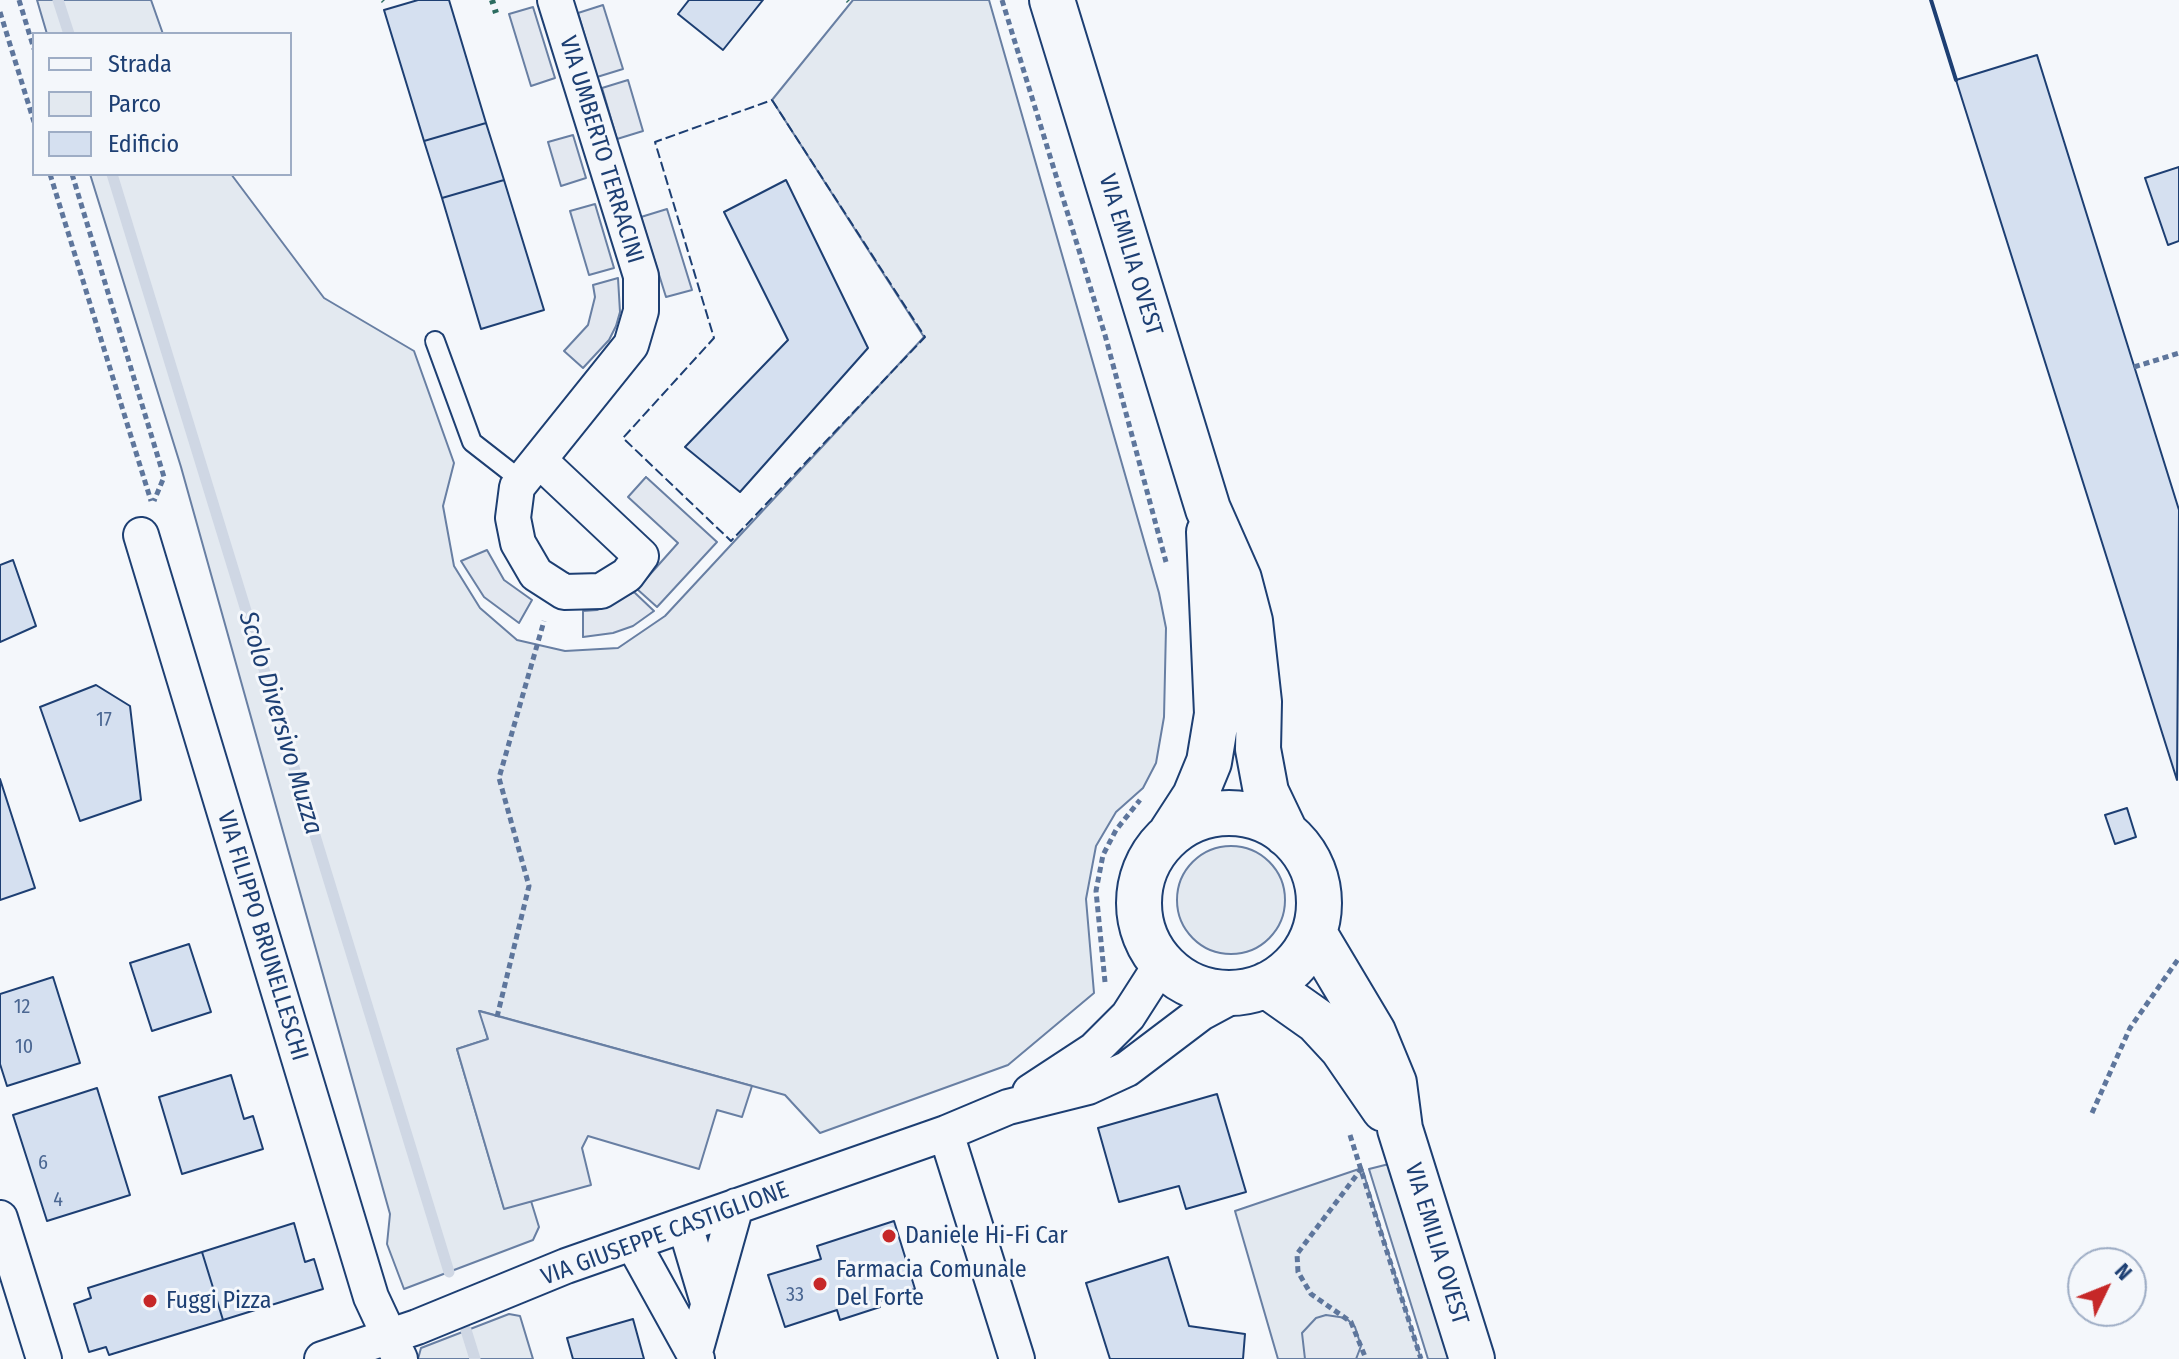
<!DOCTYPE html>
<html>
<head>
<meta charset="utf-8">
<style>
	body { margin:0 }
	#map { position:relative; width:2179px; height:1359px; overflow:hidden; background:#f4f7fb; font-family:"Fira Sans Condensed",sans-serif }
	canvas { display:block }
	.legend { position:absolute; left:32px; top:32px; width:260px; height:144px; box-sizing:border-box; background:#f4f7fb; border:2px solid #9eadc5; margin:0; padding:10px 14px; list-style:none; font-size:24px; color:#1d3f73 }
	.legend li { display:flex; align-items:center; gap:16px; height:40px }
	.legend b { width:40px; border:2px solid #9eadc5 }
	.north { position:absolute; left:2067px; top:1247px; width:80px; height:80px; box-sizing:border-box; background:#f4f7fb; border:2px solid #9eadc5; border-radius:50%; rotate:47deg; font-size:22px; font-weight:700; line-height:32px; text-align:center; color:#1d3f73 }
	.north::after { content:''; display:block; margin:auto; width:28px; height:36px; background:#c62828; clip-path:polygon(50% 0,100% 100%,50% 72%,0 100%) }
</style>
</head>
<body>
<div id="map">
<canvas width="2179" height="1359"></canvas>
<ul class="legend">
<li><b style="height:10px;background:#f4f7fb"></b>Strada</li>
<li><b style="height:22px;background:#e3e9f0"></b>Parco</li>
<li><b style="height:22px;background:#d5e0f0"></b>Edificio</li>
</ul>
<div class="north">N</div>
</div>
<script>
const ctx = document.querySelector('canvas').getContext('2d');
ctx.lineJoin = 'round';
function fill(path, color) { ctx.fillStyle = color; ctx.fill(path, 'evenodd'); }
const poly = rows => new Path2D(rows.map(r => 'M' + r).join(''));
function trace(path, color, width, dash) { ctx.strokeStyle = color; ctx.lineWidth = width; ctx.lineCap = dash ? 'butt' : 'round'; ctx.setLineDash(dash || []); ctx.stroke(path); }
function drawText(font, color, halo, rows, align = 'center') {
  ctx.font = font + ' "Fira Sans Condensed",sans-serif'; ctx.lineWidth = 6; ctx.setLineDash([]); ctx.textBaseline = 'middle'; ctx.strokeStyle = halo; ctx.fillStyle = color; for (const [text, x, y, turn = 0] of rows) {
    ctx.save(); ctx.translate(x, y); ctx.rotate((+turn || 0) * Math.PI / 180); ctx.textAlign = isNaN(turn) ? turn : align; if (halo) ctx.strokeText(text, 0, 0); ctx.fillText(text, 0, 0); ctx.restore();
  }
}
const green = poly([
	[37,0,151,0,163,34,47,34,37,0],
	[853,0,989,0,1159,593,1166,628,1164,717,1156,763,1143,788,1116,812,1096,846,1086,899,1094,993,1008,1065,820,1133,785,1095,480,1011,488,1039,457,1049,504,1208,531,1201,539,1227,533,1240,404,1289,387,1244,390,1214,181,467,90,174,231,174,324,298,414,351,454,463,443,506,454,566,480,608,517,640,565,651,618,648,665,616,924,337,772,100,853,0],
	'1177 900a54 54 0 1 1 108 0a54 54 0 1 1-108 0Z',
	[1389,1164,1450,1359,1428,1359,1369,1169,1389,1164],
	[1362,1168,1421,1359,1278,1359,1235,1211,1362,1168],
	[509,1314,520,1316,533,1359,418,1359,421,1348,509,1314]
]);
const parking = poly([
	[603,5,623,69,597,77,578,13,603,5],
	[533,7,555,78,531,86,509,14,533,7],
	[628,80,643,131,617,139,602,88,628,80],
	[573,135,586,178,561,186,548,142,573,135],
	[595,204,614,268,589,275,570,211,595,204],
	[667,209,692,290,666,297,641,217,667,209],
	[618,278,620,312,616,326,609,340,583,368,564,351,588,325,595,297,593,285,618,278],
	[646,477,717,542,657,607,637,589,678,543,628,497,646,477],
	[487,550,504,580,532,600,519,623,484,597,461,561,487,550],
	[634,592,654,611,633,626,613,633,583,637,583,611,597,610,634,592],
	[479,1011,752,1086,742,1117,717,1110,699,1169,588,1136,582,1148,591,1185,504,1209,457,1049,488,1039,479,1011],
	[1326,1315,1346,1318,1355,1327,1361,1346,1356,1359,1305,1359,1302,1333,1316,1318,1326,1315]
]);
const stream = poly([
	[58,0,69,34],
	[112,174,449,1272],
	[466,1330,475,1359]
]);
const building = poly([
	[418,0,449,0,486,123,424,141,384,10,418,0],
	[689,0,763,0,723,50,678,14,689,0],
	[2037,55,2179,510,2177,780,1956,80,2037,55],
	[486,123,504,180,442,198,424,141,486,123],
	[2179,167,2179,241,2168,245,2145,178,2179,167],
	[504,180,544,310,481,329,442,198,504,180],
	[786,180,868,348,740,492,685,447,788,340,724,212,786,180],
	[13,560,36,626,0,642,0,565,13,560],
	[96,685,130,706,141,800,80,821,40,707,96,685],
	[0,779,35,888,0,900,0,779],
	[2127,808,2136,837,2115,844,2105,815,2127,808],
	[189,944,211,1012,152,1031,130,963,189,944],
	[53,977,80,1063,7,1086,0,1064,0,994,53,977],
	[231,1075,244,1119,253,1116,263,1149,182,1174,159,1097,231,1075],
	[97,1088,130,1195,47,1221,13,1115,97,1088],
	[1217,1094,1246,1192,1186,1209,1179,1186,1119,1202,1098,1128,1217,1094],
	[894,1221,915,1289,879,1301,880,1307,840,1320,837,1310,785,1327,768,1275,821,1259,817,1246,894,1221],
	[294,1223,305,1262,314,1259,323,1289,223,1320,202,1252,294,1223],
	[202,1252,223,1320,109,1355,106,1347,89,1352,74,1304,91,1298,88,1288,202,1252],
	[1168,1257,1189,1326,1245,1334,1243,1359,1110,1359,1086,1283,1168,1257],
	[633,1319,644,1359,573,1359,567,1338,633,1319]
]);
const path = poly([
	[19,0,34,49],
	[1002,0,1105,335,1166,562],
	[0,12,34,122],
	[50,174,151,501],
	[72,174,164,477,154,501],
	[2134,367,2179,353],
	[1105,982,1096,891,1103,855,1116,830,1140,800],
	[497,1017,529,886,499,778,544,621],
	[2092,1113,2130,1028,2179,958],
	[1350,1135,1421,1359],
	[1362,1168,1297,1254,1298,1272,1311,1294,1351,1322,1366,1359]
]);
const service = poly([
	[435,341,472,442,522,481]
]);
const minor = poly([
	[539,460,641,556,627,575,601,591,564,592,536,574,518,543,513,518,517,487,631,345,641,311,641,276,555,0],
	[141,535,371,1297,400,1359],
	[1030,1092,1094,1050,1128,1016,1162,963],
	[946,1133,1017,1359],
	[0,1218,44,1359],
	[685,1225,707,1299],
	[634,1245,697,1359],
	[695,1352,736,1206],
	[322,1359,417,1327,566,1266,946,1133,1008,1107,1088,1087,1127,1069,1201,1013,1240,992]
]);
const secondary = poly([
	[1052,0,1208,509,1239,579,1250,621,1259,702,1258,749,1266,792,1286,834],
	'1139 903a90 90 0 1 1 180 0a90 90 0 1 1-180 0Z',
	[1171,833,1195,796,1209,762,1217,714,1209,532],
	[1314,933,1373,1032,1394,1083,1400,1129,1472,1359],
	[1266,985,1317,1021,1342,1048,1384,1109]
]);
const hedge = poly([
	[383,0,384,1],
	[492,0,496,13],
	[848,0,849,1]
]);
const fence = poly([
	[772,100,925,337,731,541,623,438,714,338,655,142,772,100]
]);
const wall = poly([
	[1931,0,1956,80]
]);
const markers = [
	[889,1236,8,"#c62828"],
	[820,1284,8,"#c62828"],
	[150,1301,8,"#c62828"]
];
const numberNames = [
	["17",104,720],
	["12",22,1007],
	["10",24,1047],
	["6",43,1163],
	["4",58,1200],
	["33",795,1295]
];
const streetNames = [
	["VIA UMBERTO TERRACINI",601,150,73],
	["VIA EMILIA OVEST",1130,255,73],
	["VIA FILIPPO BRUNELLESCHI",262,936,73],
	["VIA GIUSEPPE CASTIGLIONE",665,1234,-20],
	["VIA EMILIA OVEST",1436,1244,73]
];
const poiNames = [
	["Daniele Hi-Fi Car",905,1236],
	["Farmacia Comunale",836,1270],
	["Del Forte",836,1298],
	["Fuggi Pizza",166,1301]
];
const waterNames = [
	["Scolo Diversivo Muzza",280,723,73]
];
fill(green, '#e3e9f0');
trace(green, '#687fa3', 2);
fill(parking, '#e3e8f0');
trace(parking, '#687fa3', 2);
trace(stream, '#cfd7e4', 11);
fill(building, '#d5e0f0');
trace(building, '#1d3f73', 2);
trace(service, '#1d3f73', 22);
trace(minor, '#1d3f73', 38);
trace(secondary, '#1d3f73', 48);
trace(path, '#5e769c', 5, [6, 4]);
trace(service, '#f4f7fb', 18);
trace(minor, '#f4f7fb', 34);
trace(secondary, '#f4f7fb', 44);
trace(hedge, '#2c6c60', 6, [4, 6]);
trace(fence, '#1d3f73', 2, [10, 4]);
trace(wall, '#1d3f73', 4);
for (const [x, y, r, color] of markers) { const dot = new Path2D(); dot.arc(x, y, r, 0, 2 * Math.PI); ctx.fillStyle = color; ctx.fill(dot); trace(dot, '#f4f7fb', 3); }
drawText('20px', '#4b6792', null, numberNames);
drawText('24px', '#1d3f73', '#f4f7fb', streetNames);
drawText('24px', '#1d3f73', '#f4f7fb', poiNames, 'left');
drawText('italic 26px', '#1d3f73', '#f4f7fb', waterNames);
</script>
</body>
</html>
